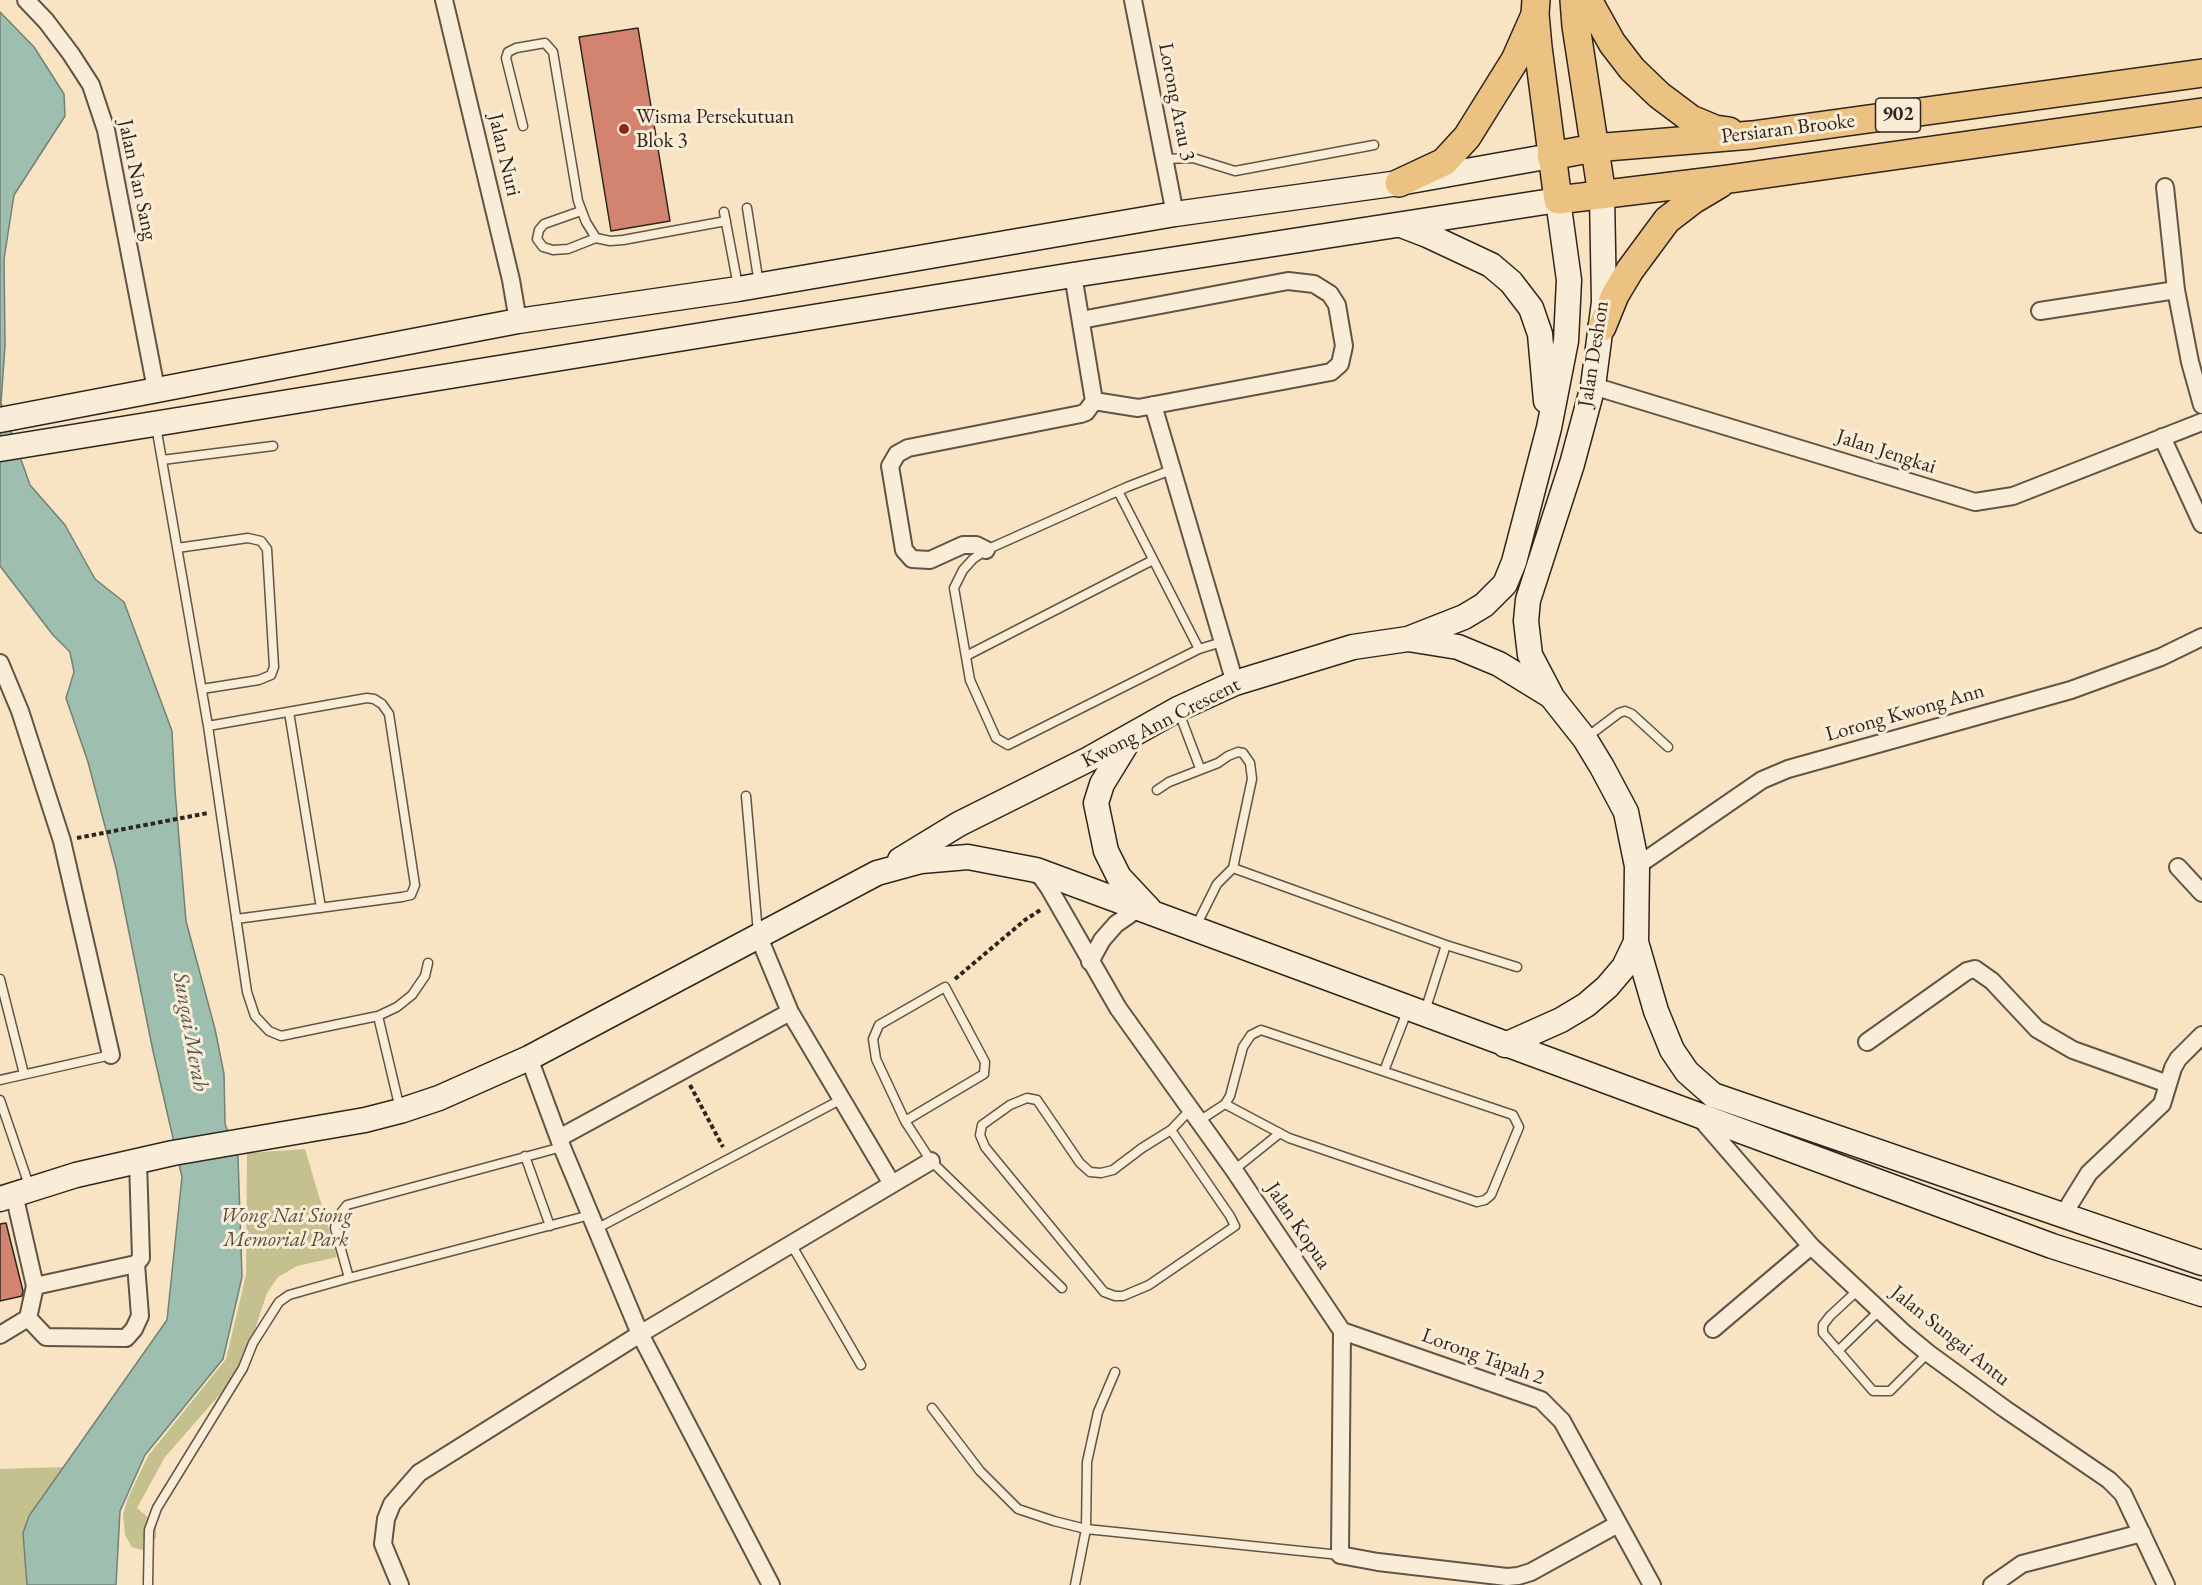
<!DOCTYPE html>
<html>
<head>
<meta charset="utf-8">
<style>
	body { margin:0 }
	canvas { display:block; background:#f8e3c3 }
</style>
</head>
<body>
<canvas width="2202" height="1585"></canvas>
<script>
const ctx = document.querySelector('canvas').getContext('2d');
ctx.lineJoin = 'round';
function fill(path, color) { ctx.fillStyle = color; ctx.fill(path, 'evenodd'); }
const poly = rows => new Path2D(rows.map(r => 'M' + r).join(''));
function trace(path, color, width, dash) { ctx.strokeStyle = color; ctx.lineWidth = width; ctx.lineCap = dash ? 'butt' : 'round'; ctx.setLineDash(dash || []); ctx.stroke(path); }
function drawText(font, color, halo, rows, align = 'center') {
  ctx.font = font + ' "EB Garamond",serif'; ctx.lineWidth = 6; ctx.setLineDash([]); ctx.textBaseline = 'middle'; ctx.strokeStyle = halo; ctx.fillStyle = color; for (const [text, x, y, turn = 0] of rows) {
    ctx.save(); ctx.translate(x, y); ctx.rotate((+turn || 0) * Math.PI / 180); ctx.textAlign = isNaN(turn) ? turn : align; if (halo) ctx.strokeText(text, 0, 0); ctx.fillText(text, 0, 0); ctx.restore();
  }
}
const green = poly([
	[305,1149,337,1257,297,1266,278,1277,267,1293,251,1341,236,1376,165,1457,137,1508,156,1524,156,1537,146,1551,132,1547,125,1535,123,1514,128,1498,148,1456,226,1359,246,1275,247,1153],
	[63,1467,29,1516,23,1533,27,1585,0,1585,0,1469]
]);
const water = poly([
	[0,12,34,47,64,94,65,116,14,195,4,259,5,345,1,403,30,485,65,525,95,579,124,602,172,731,175,791,186,921,215,1029,224,1074,225,1124,238,1157,242,1277,223,1359,145,1455,120,1511,116,1585,27,1585,23,1533,29,1516,167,1320,182,1177,153,1051,116,868,88,762,66,698,74,672,70,652,53,635,0,566,0,12]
]);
const building = poly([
	[638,28,670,221,611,231,579,37,638,28],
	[6,1223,23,1291,22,1296,0,1301,0,1224,6,1223]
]);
const path = poly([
	[77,838,208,813],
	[955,979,1025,920,1042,909],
	[690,1085,723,1147]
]);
const lane = poly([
	[523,126,506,58,508,52,516,48,545,43,553,52,578,201,586,222,596,238,610,241,623,240,726,221],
	[1165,159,1193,158,1235,171,1374,145],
	[747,208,759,284],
	[581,211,544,224,539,230,537,239,543,247,553,250,568,249,596,238],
	[724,212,738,286],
	[156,426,208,726,247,992,255,1016,269,1031,281,1036,378,1016,397,1007,412,995,425,976,428,963],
	[162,460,273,446],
	[1171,470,1127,487,986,550,973,559,963,570,954,588,970,680,996,738,1008,745,1199,649,1222,642],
	[1118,491,1199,649],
	[177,548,248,538,261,541,267,549,274,667,271,675,259,680,202,689],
	[966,656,1153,560],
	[1178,710,1200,768],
	[289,712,321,908],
	[208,726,367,698,374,699,382,704,389,714,415,885,411,895,402,897,236,919],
	[1587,737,1619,713,1625,711,1632,714,1668,747],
	[1157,790,1169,782,1218,763,1228,756,1238,752,1243,753,1250,763,1252,779,1233,868],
	[746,796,758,933],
	[1196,926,1217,884,1233,868,1446,945,1517,967],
	[0,979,24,1074],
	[1425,1011,1446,945],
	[378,1016,400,1109],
	[1384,1071,1408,1009],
	[0,1080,111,1055],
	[0,1100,30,1188],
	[905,1121,984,1074,985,1062,945,987,879,1025,873,1039,876,1059,905,1121,931,1161,1062,1288],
	[1199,1121,1225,1104,1230,1096,1243,1047,1251,1035,1261,1030,1513,1115,1519,1127,1491,1195,1485,1200,1477,1202,1289,1138,1225,1104],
	[1171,1130,1230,1216,1235,1226,1149,1285,1123,1296,1115,1296,1104,1292,985,1147,980,1135,982,1125,1010,1105,1027,1098,1037,1100,1080,1163,1090,1172,1101,1173,1113,1170,1142,1148,1171,1130,1190,1110],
	[525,1156,550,1226],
	[1234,1170,1280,1133],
	[596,1229,842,1099],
	[791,1244,861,1365],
	[349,1278,335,1228,337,1218,347,1205,562,1147],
	[1858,1290,1830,1316,1823,1325,1823,1333,1873,1391,1890,1391,1928,1353],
	[1838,1351,1879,1311],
	[932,1408,980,1471,1018,1509,1054,1521,1086,1529,1340,1555],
	[148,1585,149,1530,157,1508,243,1368,253,1343,279,1302,289,1295,349,1278,590,1215],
	[1075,1585,1086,1529,1087,1462,1098,1412,1115,1372]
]);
const street = poly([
	[26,0,46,21,71,54,91,85,106,130,156,389],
	[444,0,511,280,518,321],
	[1133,0,1175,214],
	[2165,187,2176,290,2190,362,2202,405],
	[1073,275,1094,401],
	[2040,311,2176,290],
	[1081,320,1288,281,1314,284,1330,294,1337,305,1344,346,1340,364,1331,372,1138,408,1094,401],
	[1593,386,1975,502,2013,496,2202,422],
	[1153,405,1235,683],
	[2162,437,2202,524],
	[986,550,976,545,963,545,930,560,912,559,904,550,890,466,897,454,908,448,1081,414,1086,412,1094,401],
	[0,663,20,711,62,841,111,1055],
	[1637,866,1762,780,1788,769,2071,690,2161,657,2202,637],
	[2178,867,2202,893],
	[1037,871,1049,888,1118,1008,1234,1170,1342,1331,1340,1555,1378,1562,1507,1577,1518,1576,1531,1572,1618,1524],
	[758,935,790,1012,892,1184],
	[1090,962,1102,940,1116,924,1139,908],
	[1867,1042,1967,971,1975,969,1992,981,2037,1029,2073,1050,2168,1084],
	[529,1058,562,1147,640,1334,771,1585],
	[1701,1119,1811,1246,1905,1334,1928,1353,2005,1409,2109,1480,2123,1494,2166,1585],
	[559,1138,790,1012],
	[2063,1215,2089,1173,2162,1104,2173,1068,2178,1059,2202,1035],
	[35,1286,136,1264,141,1258,138,1161],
	[28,1318,46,1337,126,1338,134,1329,140,1316,136,1264],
	[1713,1329,1811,1246],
	[1342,1331,1541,1400,1562,1421,1652,1585],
	[0,1335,28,1318,35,1286,14,1194],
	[400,1585,383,1544,386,1519,392,1504,419,1473,640,1334,931,1161],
	[1992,1585,2022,1564,2142,1533]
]);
const secondary = poly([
	[1401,225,1427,235,1491,265,1511,282,1531,308,1540,334,1546,401],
	[0,420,518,321,738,289,1175,214,1399,183,1551,156],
	[0,449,1073,275,1558,200,1569,280,1566,341,1549,428,1514,562,1505,584,1484,605,1464,617,1408,639],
	[1551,695,1530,655,1526,621,1528,600,1572,464,1593,386,1604,302,1602,195],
	[1132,735,1102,784,1096,803,1106,851,1119,877,1149,909],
	[900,860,959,824,1089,759,1178,709,1235,683,1353,647,1408,639,1458,647,1499,664,1551,696,1585,739,1602,767,1626,812,1637,866,1636,942,1624,967,1607,987,1586,1005,1561,1020,1505,1045],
	[1636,942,1656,1011,1672,1050,1687,1072,1713,1095,2202,1263],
	[0,1199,76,1175,173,1153,365,1120,400,1111,439,1098,529,1058,877,873,921,861,968,857,1036,870,2052,1246,2202,1294]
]);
const primary = poly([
	[1536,0,1535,14,1538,47,1558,200,1729,179,2202,112],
	[1574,0,1576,26,1602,195],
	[1588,0,1612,43,1632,69,1659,95,1691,119,1715,129,1729,131],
	[1551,156,1594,148,1752,135,2202,73],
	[1399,183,1444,162,1467,137,1515,60,1534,17],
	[1602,327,1615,295,1630,270,1667,220,1693,200,1720,184]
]);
const markers = [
	[624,129,6,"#8f2418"]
];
const shields = [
	[1898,115,45]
];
const shieldNames = [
	["902",1898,115]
];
const streetNames = [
	["Lorong Arau 3",1176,102,79],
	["Persiaran Brooke",1788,129,-7],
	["Jalan Nuri",504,155,77],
	["Jalan Nan Sang",137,180,78],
	["Jalan Deshon",1594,354,-81],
	["Jalan Jengkai",1886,452,18],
	["Lorong Kwong Ann",1905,713,-16],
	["Kwong Ann Crescent",1161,723,-27],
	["Jalan Kopua",1298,1226,56],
	["Jalan Sungai Antu",1950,1336,39],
	["Lorong Tapah 2",1483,1357,20]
];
const poiNames = [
	["Wisma Persekutuan",636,117],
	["Blok 3",636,141]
];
const parkNames = [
	["Wong Nai Siong",286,1216],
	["Memorial Park",286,1240]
];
const waterNames = [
	["Sungai Merah",190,1032,80]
];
fill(green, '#c5c18e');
fill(water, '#9ebfaf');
trace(water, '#728175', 1.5);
fill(building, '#d28471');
trace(building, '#30251d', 1.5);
trace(lane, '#625446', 11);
trace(street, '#625446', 20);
trace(secondary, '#30251d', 27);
trace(primary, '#30251d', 30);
trace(path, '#30251d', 4, [4.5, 3]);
trace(lane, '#faedd8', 8);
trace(street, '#faedd8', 16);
trace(secondary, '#faedd8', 24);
trace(primary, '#ecc282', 27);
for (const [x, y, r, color] of markers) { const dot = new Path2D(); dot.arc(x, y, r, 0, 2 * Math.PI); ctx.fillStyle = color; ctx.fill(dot); trace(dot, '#faedd8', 2); }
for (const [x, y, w] of shields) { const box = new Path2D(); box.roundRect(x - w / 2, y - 17, w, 34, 4.5); ctx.fillStyle = '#faedd8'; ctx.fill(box); trace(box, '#30251d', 1.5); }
drawText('bold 20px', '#30251d', null, shieldNames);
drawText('21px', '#30251d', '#faedd8', streetNames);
drawText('21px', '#30251d', '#faedd8', poiNames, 'left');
drawText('italic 21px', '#554c39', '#faedd8', parkNames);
drawText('italic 22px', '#515349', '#faedd8', waterNames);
</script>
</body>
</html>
